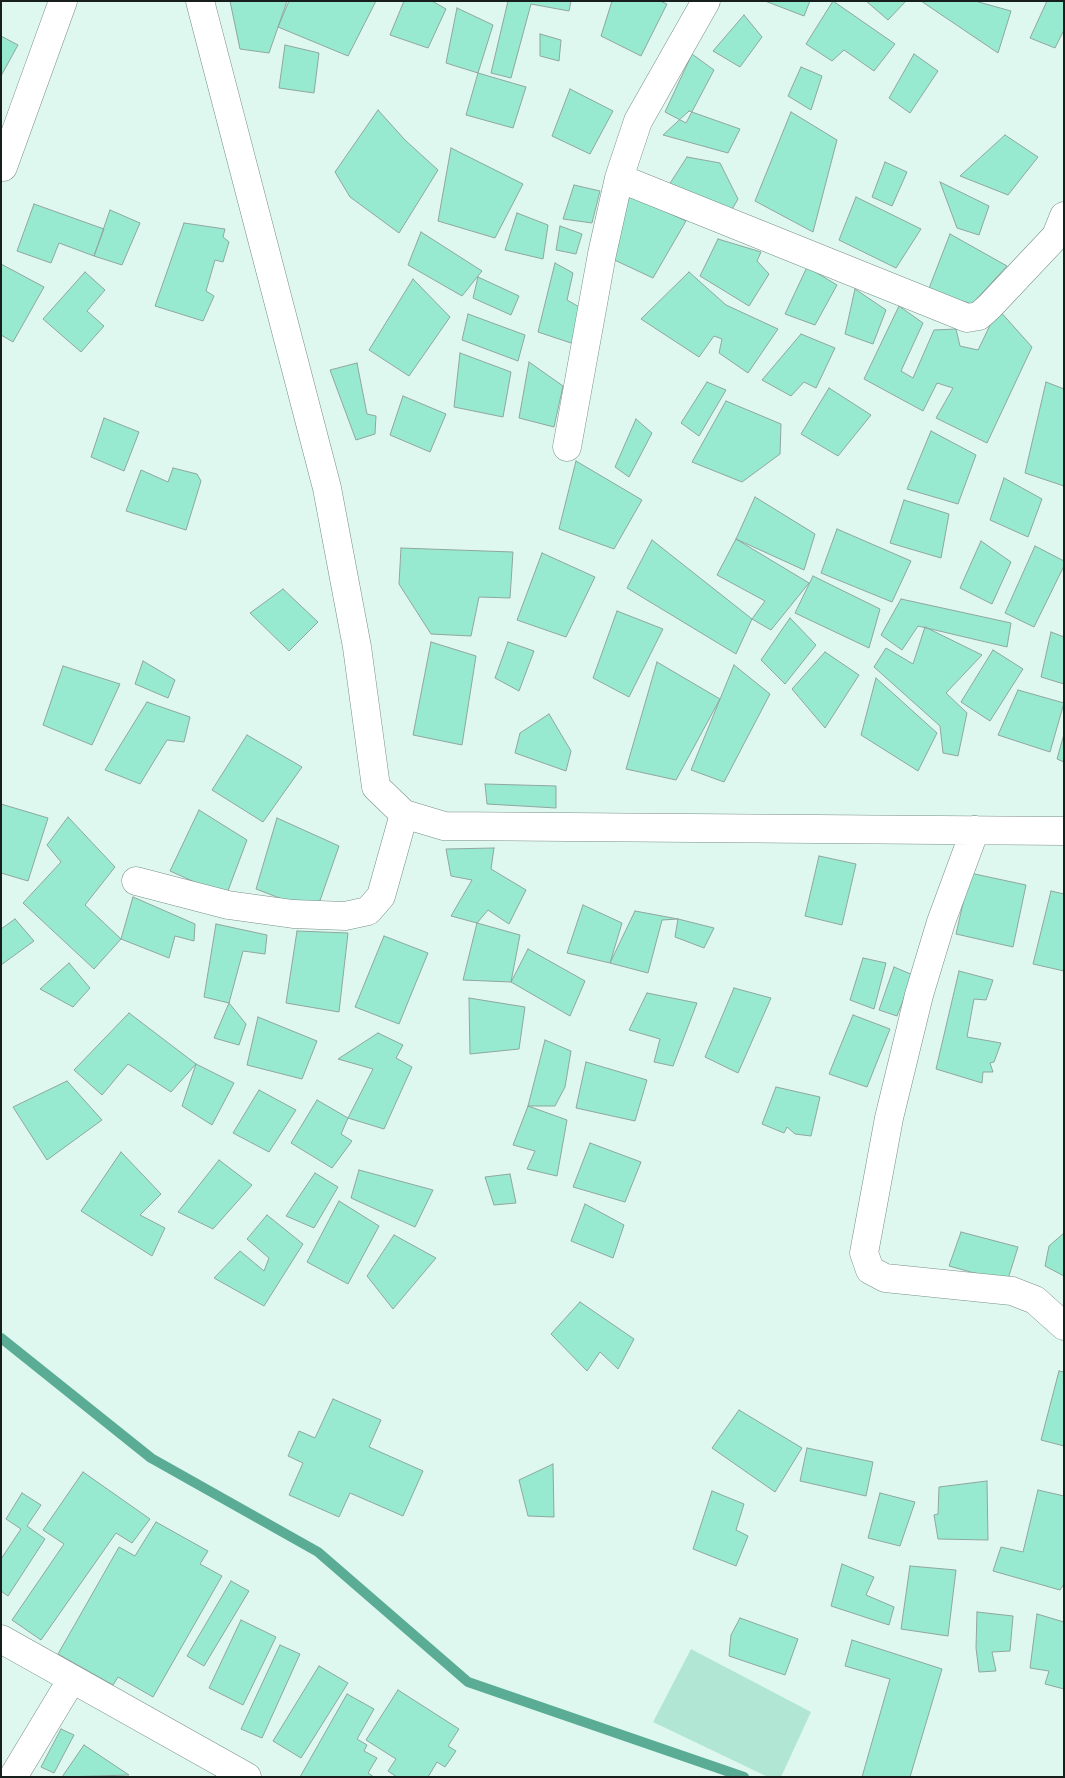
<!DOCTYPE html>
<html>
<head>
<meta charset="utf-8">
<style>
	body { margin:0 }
	#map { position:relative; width:1065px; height:1778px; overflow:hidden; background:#dff8ef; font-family:Montserrat,sans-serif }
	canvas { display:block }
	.frame { position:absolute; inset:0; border:2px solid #161f1c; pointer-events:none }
</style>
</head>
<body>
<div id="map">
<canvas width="1065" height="1778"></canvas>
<div class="frame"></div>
</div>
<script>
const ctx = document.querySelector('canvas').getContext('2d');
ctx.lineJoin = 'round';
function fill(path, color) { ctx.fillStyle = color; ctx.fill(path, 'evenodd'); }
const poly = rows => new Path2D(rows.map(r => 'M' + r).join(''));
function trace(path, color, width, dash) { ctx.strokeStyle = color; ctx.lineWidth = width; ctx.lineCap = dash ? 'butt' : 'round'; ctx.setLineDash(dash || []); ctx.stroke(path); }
const green = poly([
	[691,1649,811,1712,781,1777,768,1777,653,1722]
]);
const stream = poly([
	[1,1338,151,1458,318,1552,468,1682,744,1777]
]);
const building = poly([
	[230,1,287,1,269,53,240,49,230,1],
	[289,1,376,1,348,56,278,27,289,1],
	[404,1,432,1,446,9,428,48,390,35,404,1],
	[508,1,571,1,569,11,531,4,511,78,491,73,508,1],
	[612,1,660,1,667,4,641,56,601,36,612,1],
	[765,1,810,1,804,16,765,1],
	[833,1,895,44,874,71,844,50,832,61,806,44,833,1],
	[866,1,906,1,888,20,866,1],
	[921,1,975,1,1011,11,998,53,921,1],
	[1047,1,1064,1,1064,30,1055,48,1030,38,1047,1],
	[457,8,493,25,478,73,446,63,457,8],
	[744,15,762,37,740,67,713,51,744,15],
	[540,34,561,40,559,61,540,56,540,34],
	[1,36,18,45,1,76,1,36],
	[285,45,319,53,314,93,279,88,285,45],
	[692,54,714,70,686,123,665,112,692,54],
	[914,54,938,71,910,113,889,98,914,54],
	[801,67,822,76,811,110,788,96,801,67],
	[478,73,526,87,513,128,466,115,478,73],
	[570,89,613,111,590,154,552,136,570,89],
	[378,110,405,140,438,170,399,233,350,197,335,172,378,110],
	[689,111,740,129,728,153,663,135,689,111],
	[791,112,837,140,813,232,755,201,791,112],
	[1005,135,1038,157,1008,195,960,176,1005,135],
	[451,148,523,184,495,238,438,221,451,148],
	[687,157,720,163,738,199,731,211,665,191,687,157],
	[885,162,907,172,892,206,872,197,885,162],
	[940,182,989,206,979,235,957,228,940,182],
	[574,185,600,191,592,223,563,219,574,185],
	[630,195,686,221,653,278,608,257,630,195],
	[856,197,921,229,896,268,839,240,856,197],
	[34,204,104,229,94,256,59,243,51,263,17,251,34,204],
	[110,210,140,223,122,265,94,256,110,210],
	[517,213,548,225,543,259,505,250,517,213],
	[184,223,225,229,223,237,229,242,223,262,215,260,206,291,214,296,203,321,155,306,184,223],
	[560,226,582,234,576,254,556,250,560,226],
	[421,232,482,271,462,296,408,265,421,232],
	[950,234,1007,266,972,304,928,291,950,234],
	[718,239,761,252,757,261,769,274,749,306,700,276,718,239],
	[555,263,573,273,567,300,588,312,580,346,538,332,555,263],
	[1,264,44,287,13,342,1,335,1,264],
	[807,267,837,285,815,325,785,314,807,267],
	[85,272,105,290,87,311,104,326,81,352,43,319,85,272],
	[689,272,726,305,778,329,748,373,719,353,722,339,714,336,699,357,641,319,689,272],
	[478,277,519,296,511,315,473,298,478,277],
	[413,279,450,317,409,376,369,350,413,279],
	[855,289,886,310,873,344,845,334,855,289],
	[899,306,923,323,901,371,913,378,934,330,956,329,960,346,978,350,998,309,1032,347,987,443,936,418,953,388,937,383,923,411,864,379,899,306],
	[468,314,525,335,518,361,462,340,468,314],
	[801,334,835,348,816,388,804,382,791,396,762,380,801,334],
	[460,353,511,372,503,417,454,407,460,353],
	[529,362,563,386,554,427,519,418,529,362],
	[357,363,367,414,376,416,375,434,356,440,330,370,357,363],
	[707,382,726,390,699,436,681,423,707,382],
	[1046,382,1064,389,1064,486,1025,473,1046,382],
	[829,388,871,415,838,456,801,434,829,388],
	[403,396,446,414,430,452,390,435,403,396],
	[726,401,781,424,780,454,742,482,692,462,726,401],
	[104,418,139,432,124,471,91,457,104,418],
	[636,419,652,433,629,477,615,467,636,419],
	[931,431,976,455,958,504,907,489,931,431],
	[576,461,642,500,614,549,559,529,576,461],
	[173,468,197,474,201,481,186,530,126,511,141,470,168,482,173,468],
	[1004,478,1042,499,1028,537,990,520,1004,478],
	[755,497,815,534,804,570,736,539,755,497],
	[904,500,949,514,941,558,890,543,904,500],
	[837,529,911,561,892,602,821,573,837,529],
	[736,539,809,583,771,630,752,619,765,601,717,575,736,539],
	[652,540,752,619,736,654,627,588,652,540],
	[981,541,1011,562,992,604,960,588,981,541],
	[1035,546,1064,561,1064,566,1034,627,1005,613,1035,546],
	[401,548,513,552,510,598,479,597,471,636,431,634,399,584,401,548],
	[542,553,595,577,566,637,517,620,542,553],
	[813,576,880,609,869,648,795,613,813,576],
	[283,589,318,622,289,651,250,613,283,589],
	[901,599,1011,623,1007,647,918,626,902,650,881,635,901,599],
	[617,611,663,629,629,697,593,678,617,611],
	[790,618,816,645,785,684,761,660,790,618],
	[925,627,982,655,946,693,967,713,958,756,943,753,940,726,874,667,886,648,913,664,925,627],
	[1051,632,1064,637,1064,684,1041,677,1051,632],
	[431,642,476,656,462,745,413,735,431,642],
	[508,642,534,651,519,691,495,678,508,642],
	[993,650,1023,669,990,721,961,702,993,650],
	[825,652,859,675,825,728,792,689,825,652],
	[143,661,175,680,168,698,135,684,143,661],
	[657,662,720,699,676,780,626,769,657,662],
	[734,665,770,694,724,782,691,770,734,665],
	[63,666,120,684,92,745,43,725,63,666],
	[876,678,937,733,918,771,861,735,876,678],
	[1018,690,1064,703,1050,752,998,735,1018,690],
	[147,702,190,717,184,742,167,740,140,784,105,770,147,702],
	[549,714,571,751,566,771,515,753,520,733,549,714],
	[1064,734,1064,762,1057,759,1064,734],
	[247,735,302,767,263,822,212,790,247,735],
	[485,784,556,786,556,808,487,804,485,784],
	[1,804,48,818,28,881,1,873,1,804],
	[199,810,247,840,226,896,170,871,199,810],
	[68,817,115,867,85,905,121,939,94,969,23,903,61,862,47,845,68,817],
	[277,818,339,846,316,912,256,889,277,818],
	[494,848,491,869,526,890,509,924,488,910,477,923,451,916,472,880,451,876,446,849,494,848],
	[819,856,856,864,842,925,805,916,819,856],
	[970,873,1026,885,1013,947,956,934,970,873],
	[1051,891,1064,894,1064,971,1033,964,1051,891],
	[133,897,195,924,194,941,175,936,169,958,121,939,133,897],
	[583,905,622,923,610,963,567,953,583,905],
	[635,911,678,919,662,920,648,973,610,963,635,911],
	[15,919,34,941,1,965,1,929,15,919],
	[678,919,714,928,704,948,675,937,678,919],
	[477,923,520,935,511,982,463,980,477,923],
	[216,924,267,935,265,954,243,951,229,1003,204,997,216,924],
	[297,931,348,933,339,1012,286,1003,297,931],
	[384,936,428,953,399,1024,355,1007,384,936],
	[528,949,585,981,570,1016,511,982,528,949],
	[863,958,886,963,874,1009,850,1000,863,958],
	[69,963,90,988,73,1007,40,989,69,963],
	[894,967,913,975,897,1016,879,1010,894,967],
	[959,971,993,980,986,1000,974,999,967,1037,1001,1043,994,1062,990,1063,993,1072,983,1072,982,1083,936,1069,959,971],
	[734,988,771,998,738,1073,705,1057,734,988],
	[647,993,697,1003,673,1066,654,1062,660,1039,629,1030,647,993],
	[469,998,525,1007,519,1049,470,1054,469,998],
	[229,1003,246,1024,239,1045,214,1038,229,1003],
	[129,1013,196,1064,171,1092,128,1064,102,1095,74,1070,129,1013],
	[853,1015,890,1029,867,1087,829,1074,853,1015],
	[258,1017,317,1041,302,1079,247,1065,258,1017],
	[378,1033,403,1045,396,1058,412,1067,384,1129,348,1118,373,1069,338,1059,378,1033],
	[545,1040,571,1051,565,1087,555,1106,528,1106,545,1040],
	[586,1062,647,1080,635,1121,576,1108,586,1062],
	[196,1064,234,1083,212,1125,182,1106,196,1064],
	[67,1081,102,1120,47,1160,13,1107,67,1081],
	[776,1087,820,1097,811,1136,795,1134,787,1127,784,1133,762,1124,776,1087],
	[259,1090,296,1110,269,1152,233,1133,259,1090],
	[317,1100,348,1118,341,1134,352,1141,332,1168,291,1143,317,1100],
	[528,1106,567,1120,557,1176,527,1169,535,1151,513,1145,528,1106],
	[590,1143,641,1162,625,1202,573,1187,590,1143],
	[121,1152,161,1194,140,1215,165,1228,152,1256,81,1211,121,1152],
	[219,1160,252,1185,213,1229,178,1212,219,1160],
	[359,1170,433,1190,415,1227,351,1198,359,1170],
	[315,1173,338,1187,314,1228,286,1216,315,1173],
	[510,1174,516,1203,494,1205,485,1177,510,1174],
	[339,1201,379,1226,348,1284,307,1262,339,1201],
	[585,1204,624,1225,613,1258,571,1241,585,1204],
	[267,1215,303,1244,264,1306,214,1278,240,1251,264,1271,269,1258,247,1239,267,1215],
	[961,1232,1018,1247,1007,1282,949,1266,961,1232],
	[1064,1233,1064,1276,1045,1266,1049,1246,1064,1233],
	[394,1235,436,1258,393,1309,367,1276,394,1235],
	[580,1302,634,1339,618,1369,600,1352,587,1371,551,1334,580,1302],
	[1059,1371,1064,1372,1064,1446,1041,1440,1059,1371],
	[333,1399,381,1420,369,1447,423,1471,403,1516,350,1493,339,1517,289,1495,303,1463,288,1456,299,1431,315,1438,333,1399],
	[739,1410,802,1448,775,1492,712,1448,739,1410],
	[807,1448,873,1462,866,1496,800,1481,807,1448],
	[553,1464,554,1517,528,1516,519,1480,553,1464],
	[83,1472,150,1519,132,1543,116,1533,41,1640,12,1620,64,1544,43,1530,83,1472],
	[987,1481,988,1540,938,1539,934,1515,938,1514,939,1487,987,1481],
	[1038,1490,1064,1496,1064,1584,1060,1590,993,1571,1001,1547,1023,1552,1038,1490],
	[712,1491,744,1504,736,1530,748,1536,736,1566,693,1549,712,1491],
	[22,1493,41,1505,27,1526,45,1539,8,1596,1,1591,1,1559,21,1529,6,1519,22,1493],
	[880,1493,915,1502,900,1546,868,1538,880,1493],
	[156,1522,208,1551,200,1564,222,1576,153,1697,118,1677,113,1685,58,1654,119,1547,135,1556,156,1522],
	[842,1564,874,1577,866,1595,894,1607,889,1625,831,1606,842,1564],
	[910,1566,956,1570,948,1636,901,1629,910,1566],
	[231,1581,249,1591,204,1666,187,1656,231,1581],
	[977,1612,1013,1616,1010,1651,992,1652,996,1671,979,1672,976,1648,977,1612],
	[1037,1614,1064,1622,1064,1689,1045,1684,1049,1671,1030,1668,1037,1614],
	[740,1618,798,1639,785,1675,729,1656,731,1635,740,1618],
	[241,1620,276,1637,243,1705,209,1688,241,1620],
	[852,1640,942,1669,910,1777,862,1777,890,1679,845,1666,852,1640],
	[280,1645,300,1654,262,1738,241,1729,280,1645],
	[319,1666,348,1683,301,1758,273,1741,319,1666],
	[398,1690,459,1729,448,1746,456,1751,445,1767,437,1762,428,1777,397,1777,388,1771,396,1759,366,1740,398,1690],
	[347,1694,374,1709,357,1739,367,1745,364,1751,377,1758,368,1773,374,1777,300,1777,347,1694],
	[61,1729,74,1735,54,1773,41,1767,61,1729],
	[84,1745,129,1775,62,1777,84,1745]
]);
const street = poly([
	[200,1,327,488,357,647,376,787,404,814,444,826,1064,831],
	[3,167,63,1],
	[619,178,967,318,979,316,990,306,1056,236,1064,216],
	[567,447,602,254,619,178,638,121,706,1],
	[975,830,941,922,919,995,889,1118,864,1253,870,1270,885,1278,1012,1291,1035,1300,1064,1326],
	[136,881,228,905,293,914,345,916,368,911,381,896,404,814],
	[1,1639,247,1777],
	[13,1777,72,1679]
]);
fill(green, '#b1e6d4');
trace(stream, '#5bac94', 10);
fill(building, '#97e9cf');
trace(building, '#8fa79e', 1);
trace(street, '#788f87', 29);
trace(street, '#fff', 28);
</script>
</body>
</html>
